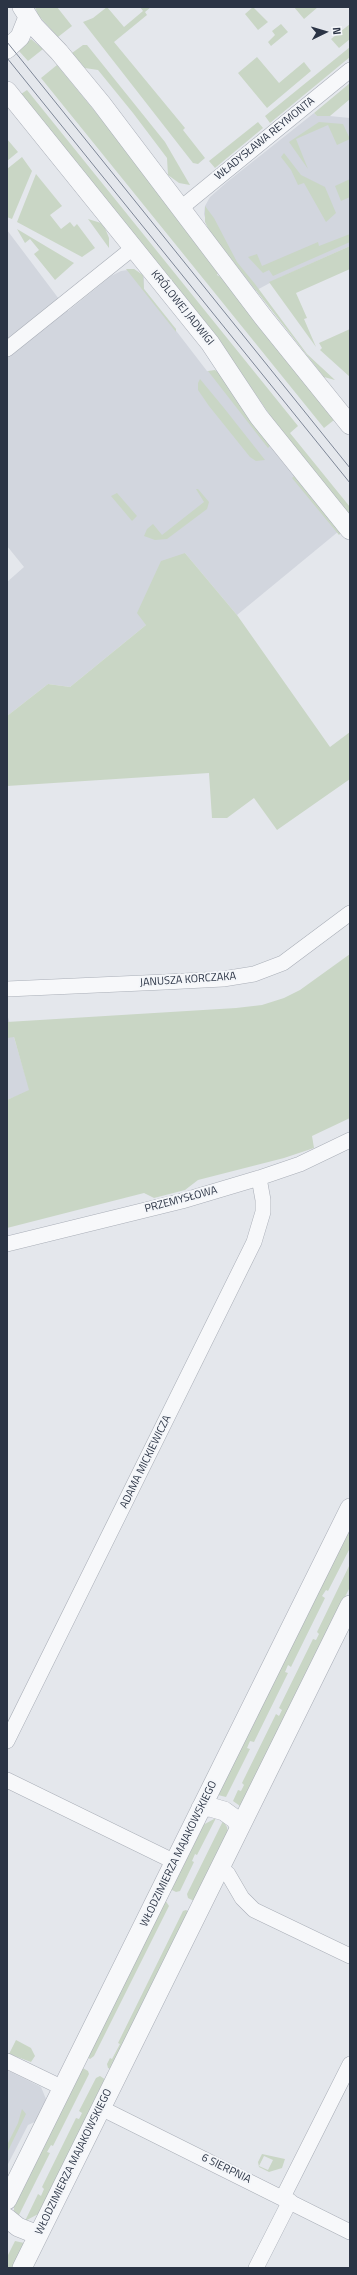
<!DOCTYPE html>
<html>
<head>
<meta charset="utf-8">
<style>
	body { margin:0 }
	#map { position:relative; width:357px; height:2275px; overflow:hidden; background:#e4e7ec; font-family:"Titillium Web",sans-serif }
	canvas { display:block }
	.frame { position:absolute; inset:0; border:8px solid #2b3445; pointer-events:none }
	.north { position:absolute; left:305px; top:12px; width:40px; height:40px; -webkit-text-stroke:3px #f4f6f9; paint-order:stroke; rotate:85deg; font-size:11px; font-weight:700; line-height:16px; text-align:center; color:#2b3445 }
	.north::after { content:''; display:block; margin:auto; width:14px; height:18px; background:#2b3445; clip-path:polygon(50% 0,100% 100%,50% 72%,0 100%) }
</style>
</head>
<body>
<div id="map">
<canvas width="357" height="2275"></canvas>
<div class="frame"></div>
<div class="north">N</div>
</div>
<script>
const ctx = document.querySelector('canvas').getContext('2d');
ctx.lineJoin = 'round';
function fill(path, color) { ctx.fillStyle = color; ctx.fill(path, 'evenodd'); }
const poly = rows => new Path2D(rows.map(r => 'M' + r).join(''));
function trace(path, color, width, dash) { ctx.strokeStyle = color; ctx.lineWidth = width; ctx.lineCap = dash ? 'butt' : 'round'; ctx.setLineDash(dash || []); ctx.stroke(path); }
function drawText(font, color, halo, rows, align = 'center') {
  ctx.font = font + ' "Titillium Web",sans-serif'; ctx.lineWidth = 4; ctx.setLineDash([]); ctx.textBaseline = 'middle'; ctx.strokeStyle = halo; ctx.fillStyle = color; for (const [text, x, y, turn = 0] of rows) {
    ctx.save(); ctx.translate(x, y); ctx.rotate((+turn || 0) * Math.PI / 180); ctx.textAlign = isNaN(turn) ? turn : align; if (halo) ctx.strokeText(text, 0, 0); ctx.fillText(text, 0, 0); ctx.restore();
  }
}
const built = poly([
	[314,113,317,116,319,115,350,118,350,246,279,278,255,291,207,225,204,214,205,206,210,197,227,182],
	[7,230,68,311,111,276,121,271,134,269,144,277,144,289,207,371,217,371,251,422,339,531,237,615,185,553,146,625,70,687,48,684,7,716,7,582,24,567,7,546],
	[7,1014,30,1091,7,1100],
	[7,2070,41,2087,46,2099,37,2121,28,2125,7,2166]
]);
const green = poly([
	[35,7,57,7,72,26,58,37,38,15],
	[107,7,124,27,143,11,140,7,151,7,145,12,147,15,114,42,185,128,183,130,205,158,198,164,193,163,83,22,93,18],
	[253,7,268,22,258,30,245,14],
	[294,7,318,7,304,19],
	[281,24,288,32,271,46,268,42,275,35,272,31],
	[350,24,350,39,339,48,331,39],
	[31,39,43,49,28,61,19,51],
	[83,45,87,45,165,142,190,185,179,183,168,175,167,158,133,113,98,70,85,68,72,53],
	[350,47,350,57,270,123,265,116],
	[257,57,279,83,304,62,311,71,267,108,238,73],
	[57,65,116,137,218,273,217,275,221,277,334,420,324,428,41,78],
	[350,83,350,99,330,116,317,116,314,113],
	[27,90,298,426,290,433,350,507,350,515,276,424,216,336,21,94],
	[258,122,263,128,215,168,209,161],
	[319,122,343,124,350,139,337,145,328,125,296,139,308,169,289,142],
	[7,139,18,152,7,161],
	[284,153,301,175,325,187,336,213,326,222,304,183,298,185,291,170,281,157],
	[22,157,32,171,12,219,7,217,7,169],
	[36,174,62,206,50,215,61,229,70,222,74,227,77,224,95,248,82,257,17,222],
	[350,179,350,197,341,201,335,186],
	[205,206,214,218,237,262,255,284,307,354,335,380,324,377,210,232,205,222],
	[88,219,101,223,105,228,109,238,109,248],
	[17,229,74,263,55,280,34,254,39,250,30,239,25,243],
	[350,234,350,242,273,276,269,270,263,273,248,257,257,254,262,266,318,242,319,246],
	[350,246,350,269,296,293,307,318,304,319,316,347,269,282],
	[126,269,134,269,143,275,144,289,176,329,176,332],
	[350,329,350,377,320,350,322,348,319,343],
	[215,370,221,375,270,446,268,448,208,371],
	[200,379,224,408,265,460,256,461,250,457,209,406,198,390,198,383],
	[294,476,341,533,339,535,292,478],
	[196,489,198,489,209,502,207,509,167,539,155,540,144,536,147,529,153,524,162,535,204,502],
	[117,493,137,516,132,521,111,496],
	[185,553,237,615,330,747,350,732,350,779,277,830,254,798,227,818,212,818,209,773,7,786,7,716,48,684,70,687,146,625,137,613,161,561],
	[350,954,350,1118,312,1136,314,1148,284,1158,198,1180,185,1190,154,1198,144,1193,7,1228,7,1100,29,1090,14,1037,7,1038,7,1022,236,1008,262,1005,284,998,300,990],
	[350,1525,350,1548,328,1591,326,1590,322,1596,325,1598,291,1667,288,1665,285,1672,288,1673,254,1742,250,1741,247,1748,250,1749,226,1797,218,1795],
	[350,1564,350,1587,240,1806,233,1801,238,1790,241,1791,244,1785,242,1783,276,1714,279,1716,282,1710,279,1708,313,1639,316,1640,319,1634,317,1632],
	[216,1818,197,1855,195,1854,192,1861,194,1862,180,1891,176,1892,170,1889,201,1826],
	[223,1821,227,1827,228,1833,194,1901,188,1898,187,1894],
	[165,1900,169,1906,94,2056,90,2059,87,2057],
	[186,1910,189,1912,111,2069,108,2068,107,2064,110,2058,112,2059,120,2044,118,2043,183,1911],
	[16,2040,31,2048,35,2056,31,2062,9,2054],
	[81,2067,88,2071,89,2074,53,2146,51,2145,47,2152,50,2153,18,2217,14,2211,14,2204],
	[100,2076,106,2080,40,2213,25,2221,38,2194,41,2196,44,2189,42,2187,76,2118,79,2119,82,2113,79,2111,96,2078],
	[22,2109,26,2114,7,2153,7,2145,18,2123],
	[262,2154,285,2159,282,2168,269,2172,259,2167,258,2162],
	[264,2156,273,2160,268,2170,259,2166],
	[15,2241,24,2243,13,2268,7,2268,7,2257]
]);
const minor = poly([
	[181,208,350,70],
	[7,349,133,248],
	[7,989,165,982,223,979,254,974,283,963,350,913],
	[7,1244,182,1201,259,1178,300,1164,350,1140],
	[7,1741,254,1242,263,1212,263,1200,259,1178],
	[7,1780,175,1862],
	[220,1867,228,1874,242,1898,254,1910,350,1956],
	[7,2061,63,2088],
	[101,2108,350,2232],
	[283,2197,350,2064],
	[256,2268,290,2201]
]);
const tertiary = poly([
	[22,7,34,26,59,52,101,103,263,317,350,425],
	[7,49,20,37,28,17],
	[7,91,210,343,259,417,350,530],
	[201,1808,210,1807,224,1811,235,1819,240,1827],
	[7,2200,350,1508],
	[7,2218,18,2227,38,2235],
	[22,2268,350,1605]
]);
const tram = poly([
	[7,42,350,468],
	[7,58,350,483]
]);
const streetNames = [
	["WŁADYSŁAWA REYMONTA",265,139,-39],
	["KRÓLOWEJ JADWIGI",182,308,51],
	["JANUSZA KORCZAKA",188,980,-4],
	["PRZEMYSŁOWA",181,1200,-15],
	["ADAMA MICKIEWICZA",146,1462,-64],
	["WŁODZIMIERZA MAJAKOWSKIEGO",179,1854,-64],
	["WŁODZIMIERZA MAJAKOWSKIEGO",74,2162,-64],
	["6 SIERPNIA",226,2169,26]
];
fill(built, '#d2d6de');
fill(green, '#c9d6c5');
trace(minor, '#a9aeb7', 16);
trace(tertiary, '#a9aeb7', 20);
trace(minor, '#f7f8fa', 15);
trace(tertiary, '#f7f8fa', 19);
trace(tram, '#7d8696', 1);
drawText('11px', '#2b3445', '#f4f6f9', streetNames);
</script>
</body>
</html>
